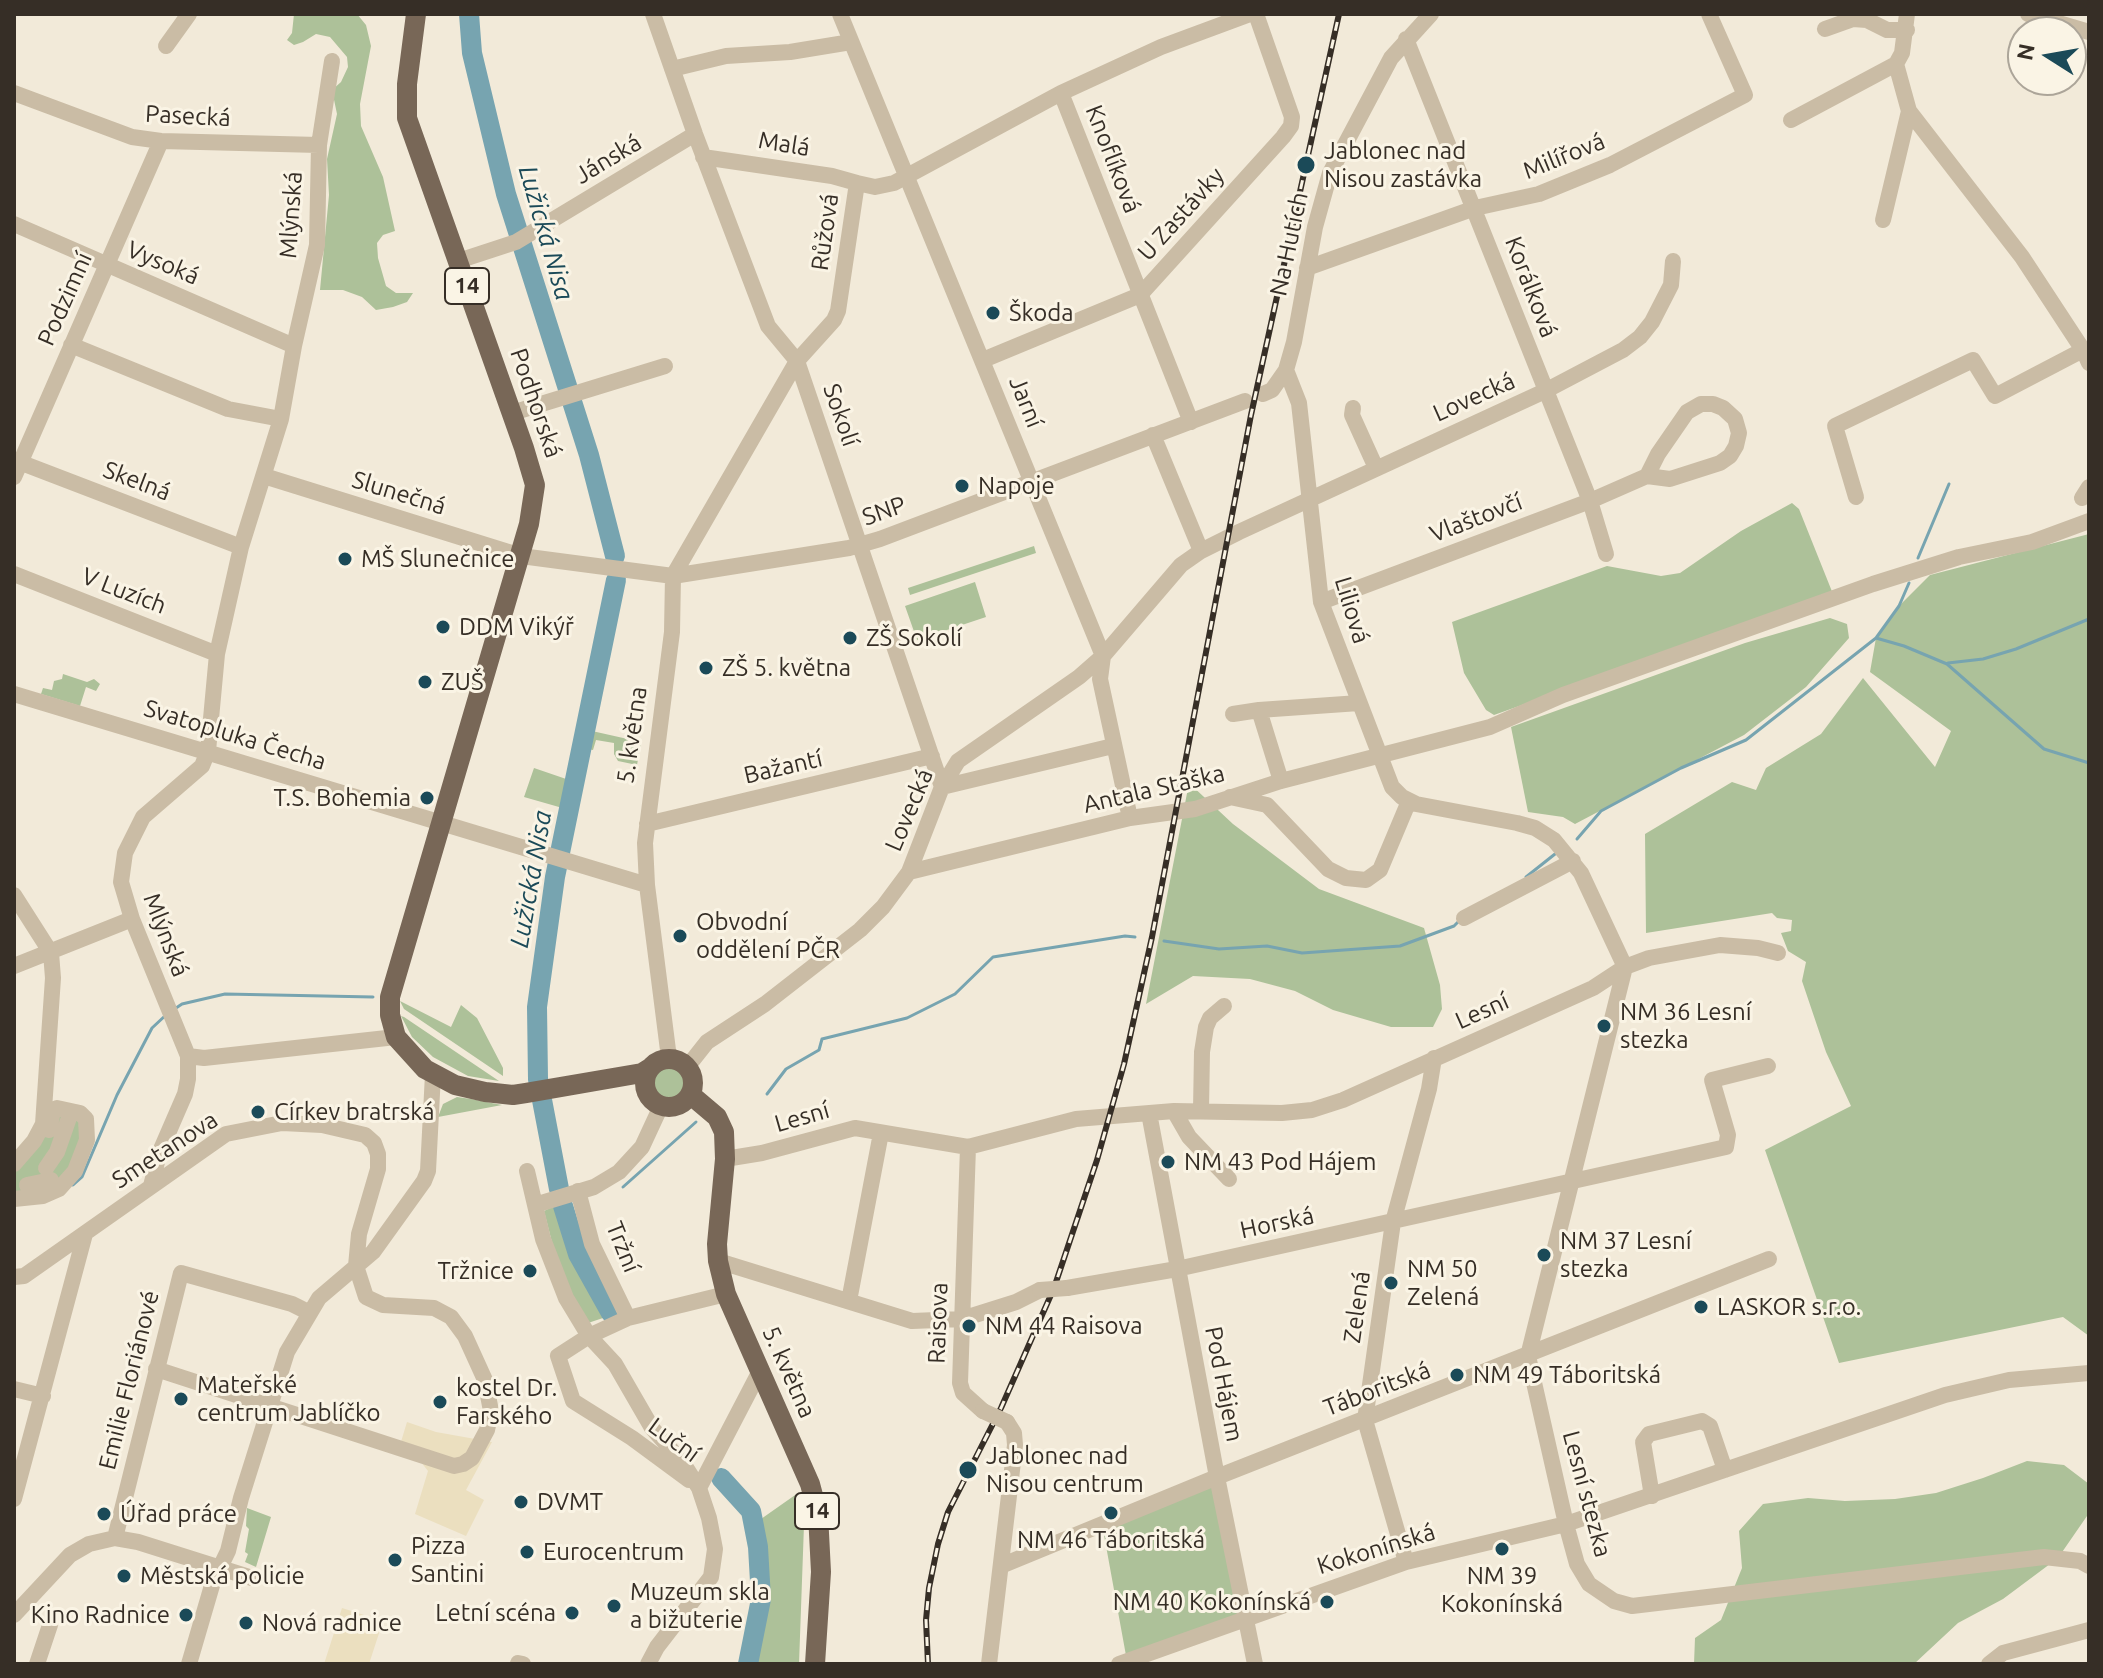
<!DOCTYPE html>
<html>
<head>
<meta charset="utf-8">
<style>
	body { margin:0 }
	#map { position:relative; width:2103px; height:1678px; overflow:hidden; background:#f2ead9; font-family:Ubuntu,sans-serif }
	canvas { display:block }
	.frame { position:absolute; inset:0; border:16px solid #362e26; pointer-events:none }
	.north { position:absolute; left:2007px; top:16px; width:80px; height:80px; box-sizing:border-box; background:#faf4e5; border:2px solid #aca599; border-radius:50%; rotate:281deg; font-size:22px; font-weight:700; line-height:32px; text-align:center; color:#362e26 }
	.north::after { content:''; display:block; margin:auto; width:28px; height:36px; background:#1b4a58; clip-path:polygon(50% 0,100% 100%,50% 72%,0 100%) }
</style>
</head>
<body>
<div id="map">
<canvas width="2103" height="1678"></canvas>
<div class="frame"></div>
<div class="north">N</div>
</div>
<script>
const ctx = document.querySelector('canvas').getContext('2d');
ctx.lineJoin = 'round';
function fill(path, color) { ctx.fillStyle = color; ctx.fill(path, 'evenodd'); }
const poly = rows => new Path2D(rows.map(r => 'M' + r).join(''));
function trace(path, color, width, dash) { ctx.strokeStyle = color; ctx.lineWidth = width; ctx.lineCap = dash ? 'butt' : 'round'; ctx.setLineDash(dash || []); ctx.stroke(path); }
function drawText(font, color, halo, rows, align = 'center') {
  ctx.font = font + ' Ubuntu,sans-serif'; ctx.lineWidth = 6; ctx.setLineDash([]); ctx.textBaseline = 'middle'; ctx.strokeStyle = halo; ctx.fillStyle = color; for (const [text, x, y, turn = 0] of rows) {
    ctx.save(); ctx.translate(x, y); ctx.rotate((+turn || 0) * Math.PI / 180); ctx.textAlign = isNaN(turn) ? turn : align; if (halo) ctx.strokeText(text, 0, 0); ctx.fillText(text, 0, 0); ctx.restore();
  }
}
const green = poly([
	[294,14,357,14,366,25,371,46,360,104,361,126,383,177,395,231,383,235,377,243,378,258,386,286,396,293,413,293,407,302,393,307,376,310,362,297,343,290,320,290,329,195,327,159,337,114,332,90,341,82,348,67,347,57,330,37,316,34,303,42,294,45,287,40,292,33],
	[1792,503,1799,509,1833,594,1494,715,1486,710,1464,673,1452,622,1607,566,1661,576,1680,573,1741,531],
	[2089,534,2089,1336,2063,1317,1839,1363,1765,1150,1851,1106,1826,1052,1802,981,1806,962,1788,951,1781,933,1791,931,1792,920,1777,918,1772,913,1646,933,1645,834,1732,782,1756,790,1766,768,1821,734,1863,678,1935,767,1951,731,1870,672,1876,638,1899,606,1930,575],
	[1034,546,1036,553,910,595,908,588],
	[975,582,986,617,917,640,905,606],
	[1830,618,1847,624,1849,638,1806,687,1744,735,1575,824,1563,817,1528,812,1511,727,1745,643],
	[63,674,87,682,94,679,100,684,96,691,86,687,80,706,41,694,43,688,52,690,54,681,62,679],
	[592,731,641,742,637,765,618,761,614,754,614,743,596,740,593,750,588,749],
	[534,768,572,781,566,809,524,797],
	[1189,783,1233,824,1319,889,1424,928,1440,985,1442,1009,1433,1027,1391,1027,1333,1010,1295,991,1250,979,1193,976,1146,1004],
	[400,1001,451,1027,461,1005,477,1018,503,1068,503,1076,404,1009],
	[401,1016,404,1017,499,1081,468,1076,433,1057,412,1037],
	'651 1083a18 18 0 1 1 36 0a18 18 0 1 1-36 0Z',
	[457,1097,471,1099,502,1105,438,1117,443,1104],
	[50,1102,89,1116,80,1169,14,1203,14,1168],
	[558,1204,574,1252,609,1316,585,1324,559,1270,544,1211],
	[2027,1461,2064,1465,2089,1484,2087,1516,2058,1558,2003,1599,1958,1623,1914,1664,1694,1664,1695,1638,1721,1620,1742,1568,1739,1531,1763,1504,1808,1498,1845,1501,1895,1499,1936,1493,1983,1478],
	[1217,1477,1246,1617,1127,1661,1102,1524],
	[798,1493,804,1525,799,1664,754,1664,768,1605,761,1519],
	[247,1508,271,1517,256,1567,245,1562,248,1554,245,1552,249,1529,246,1526]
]);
const plaza = poly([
	[407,1422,436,1432,492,1442,466,1490,484,1500,466,1536,415,1514,428,1471,421,1462,397,1455],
	[342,1608,383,1621,369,1664,324,1664]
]);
const stream = poly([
	[1918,558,1949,484],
	[1876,638,1904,646,1947,664,2044,749,2089,763],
	[1948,663,1983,659,2016,649,2089,619],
	[1577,839,1601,811,1681,768,1746,740,1876,638,1899,606,1909,583],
	[1526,877,1555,854],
	[1164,941,1219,949,1267,946,1302,953,1400,946,1454,926,1460,920],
	[176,1008,182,1004,225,994,373,997],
	[767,1094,786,1069,819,1050,822,1039,907,1018,955,994,993,957,1125,936,1135,937],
	[73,1185,82,1177,117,1095,152,1028,167,1014],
	[623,1187,696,1122]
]);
const river = poly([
	[469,14,472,53,506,194,589,455,615,556],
	[559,1189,538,1079,537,1007,555,877,616,580],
	[563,1206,578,1254,611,1313],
	[721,1478,751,1511,758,1547,761,1599,748,1664]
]);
const minor = poly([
	[653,14,695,134,768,326,797,361,942,787],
	[840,14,1103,656,1100,679,1130,818],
	[1907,14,1902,53,1896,64,1909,111,2022,257,2083,350,2089,363],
	[2028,14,2089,32],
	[1825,29,1853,19,1867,20,1887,30,1907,30],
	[1406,39,1590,501,1606,554],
	[166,46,189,14],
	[332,61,319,145,317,245,294,346,281,419,241,547,217,654,208,751,202,766,143,817,125,853,121,882,132,919,188,1056,204,1058,396,1037],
	[672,69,726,56,790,52,851,42],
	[14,93,132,137,161,141,319,145],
	[1061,93,1191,422],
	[1791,120,1896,64],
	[703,157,832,176,857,183],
	[1883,220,1909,111],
	[14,224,294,346],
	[458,261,516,242,695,134],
	[1307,268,1475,208,1539,194,1610,165,1745,95,1709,14],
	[71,345,228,409,281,419],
	[983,360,1140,295,1283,137,1291,126,1292,117,1256,14],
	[1286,370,1299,403,1321,602,1392,787,1402,797,1416,804,1517,823,1535,828,1554,840,1581,873,1625,967],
	[1263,394,1272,390,1286,370,1294,342,1315,227,1330,173,1391,58,1431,14],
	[1353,408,1352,415,1376,468],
	[512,413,665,366],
	[1153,435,1201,551],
	[14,460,241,547],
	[264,476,521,556,673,576,849,548,880,539,1245,401],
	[14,477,161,141],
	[1856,497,1835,426,1973,360,1995,396,2083,350],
	[2082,498,2089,487],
	[14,574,217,654],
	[1321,602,1590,501,1647,476,1658,454,1687,412,1701,404,1713,404,1723,408,1735,419,1739,433,1736,446,1730,456,1720,463,1670,479,1647,476],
	[14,694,647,885],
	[1233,714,1259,710],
	[1281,781,1259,710,1359,703],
	[942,787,1113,746],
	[1230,797,1267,805,1328,869,1346,878,1366,880,1380,870,1409,801],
	[647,824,932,756],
	[909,872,1130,818,1195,809,1281,781,1490,727,1563,695,1873,584,1959,557,2032,542,2089,521],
	[14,895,51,953,53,978,43,1124,34,1141,14,1164],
	[1464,918,1573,861],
	[14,966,132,919],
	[1625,967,1528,1356,1566,1524,1577,1564,1589,1584,1614,1601,1632,1606,2044,1557,2080,1561,2089,1566],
	[669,1058,647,885,645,843,672,632,673,576,797,361,834,320,838,311,857,183,875,187,894,183,1061,93,1161,47,1250,14],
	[688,1066,707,1042,765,1004,860,930,883,907,909,872,942,787,958,761,1079,677,1103,656,1181,565,1201,551,1239,532,1545,391,1623,350,1640,337,1652,322,1671,285,1673,261],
	[1201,1110,1202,1052,1206,1027,1210,1018,1224,1006],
	[1174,1111,1189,1137,1229,1179],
	[1149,1113,1217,1477,1255,1664],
	[968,1147,960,1383,963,1393,983,1411],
	[725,1159,762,1153,855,1128,968,1147,1076,1119,1174,1111,1282,1113,1312,1110,1343,1100,1593,988,1625,967,1649,958,1720,945,1758,948,1778,953],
	[46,1168,57,1152,71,1112],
	[527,1171,543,1239,566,1298,589,1336,615,1364,652,1428,683,1463,699,1488,709,1518,715,1549,711,1577,657,1647,648,1664],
	[27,1185,51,1180],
	[151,1186,159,1154,185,1094,188,1079,188,1056],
	[578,1191,592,1244,628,1318],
	[14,1199,43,1196,59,1189,75,1171,87,1140,86,1119,80,1113,57,1108,53,1111,49,1130],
	[535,1205,594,1187,619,1172,642,1147,661,1106],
	[718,1261,912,1321,962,1319,1016,1302,1040,1290],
	[14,1277,24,1276,226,1134,282,1123,322,1125,365,1135,374,1143,378,1154,378,1169,359,1234,356,1266,366,1297,383,1305,434,1308,451,1317,465,1336,485,1380,491,1411,487,1430,472,1458,463,1464,454,1466,156,1369],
	[1067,1288,1177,1269,1726,1147,1728,1135,1712,1080,1768,1066],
	[849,1301,881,1133],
	[14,1389,43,1396],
	[689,1480,632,1438,573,1401,558,1356,589,1336,628,1318,726,1294],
	[699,1488,761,1369],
	[1652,1496,1643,1442,1649,1434,1702,1421,1710,1426,1725,1470],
	[14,1499,85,1234],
	[115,1538,181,1273,292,1304,310,1313],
	[1406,1562,1365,1420,1393,1222,1429,1089,1434,1058],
	[1003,1565,1217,1477,1769,1259],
	[14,1615,70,1555,89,1544,115,1538,138,1542,252,1578],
	[518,1663,523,1664],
	[37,1664,50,1625],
	[189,1664,213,1582,228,1551,241,1498,287,1352,319,1298,373,1252,424,1181,428,1171,433,1074],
	[989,1664,1015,1445,1014,1433,1007,1422],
	[1119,1664,1406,1562,1566,1524,1945,1395,2009,1380,2089,1373],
	[1989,1664,2003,1653,2089,1630]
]);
const major = poly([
	[416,14,407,84,407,118,524,448,535,485,529,524,390,997,390,1015,396,1037,425,1069,455,1085,485,1092,513,1095,526,1093,642,1073,650,1068],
	'645 1083a24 24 0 1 1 48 0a24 24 0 1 1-48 0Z',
	[691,1095,717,1117,724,1132,725,1159,717,1244,718,1261,726,1294,810,1484,818,1514,821,1572,815,1664]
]);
const rail = poly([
	[928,1664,926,1620,929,1588,938,1544,948,1512,1001,1408,1054,1288,1097,1160,1124,1064,1152,937,1251,415,1339,14]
]);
const minorBridge = poly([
	[1040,1290,1067,1288],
	[983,1411,1007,1422]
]);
const markers = [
	[1306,165,10,"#1b4a58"],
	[993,313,8,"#1b4a58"],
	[962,486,8,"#1b4a58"],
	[345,559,8,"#1b4a58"],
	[443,627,8,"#1b4a58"],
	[850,638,8,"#1b4a58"],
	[706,668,8,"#1b4a58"],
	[425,682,8,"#1b4a58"],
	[427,798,8,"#1b4a58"],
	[680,936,8,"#1b4a58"],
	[1604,1026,8,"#1b4a58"],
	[258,1112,8,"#1b4a58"],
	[1168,1162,8,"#1b4a58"],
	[1544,1255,8,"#1b4a58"],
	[530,1271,8,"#1b4a58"],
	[1391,1283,8,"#1b4a58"],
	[1701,1307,8,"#1b4a58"],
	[969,1326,8,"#1b4a58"],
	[1457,1375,8,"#1b4a58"],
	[181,1399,8,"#1b4a58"],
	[440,1402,8,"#1b4a58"],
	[968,1470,10,"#1b4a58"],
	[521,1502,8,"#1b4a58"],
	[1111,1513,8,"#1b4a58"],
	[104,1514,8,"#1b4a58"],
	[1502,1549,8,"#1b4a58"],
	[527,1552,8,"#1b4a58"],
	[395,1560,8,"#1b4a58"],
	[124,1576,8,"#1b4a58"],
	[1327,1602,8,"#1b4a58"],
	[614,1606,8,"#1b4a58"],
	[572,1613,8,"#1b4a58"],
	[186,1615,8,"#1b4a58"],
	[246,1623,8,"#1b4a58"]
];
const shields = [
	[467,286,44],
	[817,1511,44]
];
const shieldNames = [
	["14",467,286],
	["14",817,1511]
];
const streetNames = [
	["Pasecká",188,116,3],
	["Malá",784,144,9],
	["Milířová",1564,156,-22],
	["Jánská",608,159,-31],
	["Knoflíková",1113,159,69],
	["U Zastávky",1181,214,-48],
	["Mlýnská",291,215,-86],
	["Růžová",825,232,-82],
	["Na Hutích",1289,244,-78],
	["Vysoká",163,263,23],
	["Korálková",1531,287,69],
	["Podzimní",65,299,-66],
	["Lovecká",1474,397,-24],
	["Jarní",1026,402,68],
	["Podhorská",536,403,71],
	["Sokolí",841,415,71],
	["Skelná",137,481,21],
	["Slunečná",399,493,17],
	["SNP",884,511,-19],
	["Vlaštovčí",1476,518,-21],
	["V Luzích",124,591,21],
	["Liliová",1352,610,73],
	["Svatopluka Čecha",235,735,17],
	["5. května",632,735,-82],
	["Bažantí",783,767,-13],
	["Antala Staška",1154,789,-13],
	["Lovecká",909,810,-67],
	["Mlýnská",166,935,69],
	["Lesní",1482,1011,-24],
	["Lesní",802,1117,-16],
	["Smetanova",165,1150,-33],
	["Horská",1277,1223,-12],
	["Tržní",623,1247,68],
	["Zelená",1357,1307,-82],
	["Raisova",938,1323,-88],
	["5. května",789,1372,66],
	["Emilie Floriánové",129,1380,-76],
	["Pod Hájem",1224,1384,79],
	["Táboritská",1377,1389,-21],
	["Luční",674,1440,36],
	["Lesní stezka",1587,1494,75],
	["Kokonínská",1376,1549,-17]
];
const poiNames = [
	["Jablonec nad",1324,151],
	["Nisou zastávka",1324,179],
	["Škoda",1009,313],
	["Napoje",978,486],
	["MŠ Slunečnice",361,559],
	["DDM Vikýř",459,627],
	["ZŠ Sokolí",866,638],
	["ZŠ 5. května",722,668],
	["ZUŠ",441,682],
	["T.S. Bohemia",411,798,"right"],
	["Obvodní",696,922],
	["oddělení PČR",696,950],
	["NM 36 Lesní",1620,1012],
	["stezka",1620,1040],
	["Církev bratrská",274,1112],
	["NM 43 Pod Hájem",1184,1162],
	["NM 37 Lesní",1560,1241],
	["stezka",1560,1269],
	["NM 50",1407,1269],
	["Zelená",1407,1297],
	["Tržnice",514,1271,"right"],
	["LASKOR s.r.o.",1717,1307],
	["NM 44 Raisova",985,1326],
	["NM 49 Táboritská",1473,1375],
	["Mateřské",197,1385],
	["centrum Jablíčko",197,1413],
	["kostel Dr.",456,1388],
	["Farského",456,1416],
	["Jablonec nad",986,1456],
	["Nisou centrum",986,1484],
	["DVMT",537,1502],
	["Úřad práce",120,1514],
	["NM 46 Táboritská",1111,1540,"center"],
	["Pizza",411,1546],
	["Santini",411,1574],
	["Eurocentrum",543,1552],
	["Městská policie",140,1576],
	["NM 39",1502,1576,"center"],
	["Kokonínská",1502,1604,"center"],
	["Muzeum skla",630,1592],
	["a bižuterie",630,1620],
	["NM 40 Kokonínská",1311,1602,"right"],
	["Letní scéna",556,1613,"right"],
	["Kino Radnice",170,1615,"right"],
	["Nová radnice",262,1623]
];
const waterNames = [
	["Lužická Nisa",546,233,74],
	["Lužická Nisa",531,879,-80]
];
fill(green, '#adc199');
fill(plaza, '#ebdfbf');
trace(stream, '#77a4b0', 3);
trace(river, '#77a4b0', 20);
trace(minor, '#cabca5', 16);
trace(major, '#786757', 20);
trace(rail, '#362e26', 6);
trace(rail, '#faf4e5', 3, [9]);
trace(minorBridge, '#cabca5', 16);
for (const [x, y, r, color] of markers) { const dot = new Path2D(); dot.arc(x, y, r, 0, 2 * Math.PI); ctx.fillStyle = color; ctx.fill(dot); trace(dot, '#faf4e5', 3); }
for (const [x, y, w] of shields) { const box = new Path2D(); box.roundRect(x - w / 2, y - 18, w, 36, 6); ctx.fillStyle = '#faf4e5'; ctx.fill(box); trace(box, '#362e26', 2); }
drawText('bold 22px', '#362e26', null, shieldNames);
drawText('24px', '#362e26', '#faf4e5', streetNames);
drawText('24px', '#362e26', '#faf4e5', poiNames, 'left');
drawText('italic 26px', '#1b4a58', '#faf4e5', waterNames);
</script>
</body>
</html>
